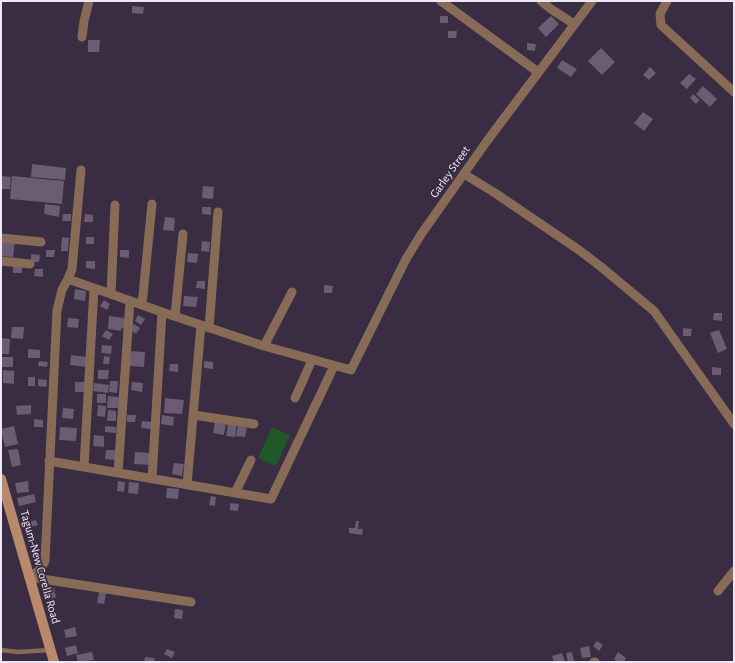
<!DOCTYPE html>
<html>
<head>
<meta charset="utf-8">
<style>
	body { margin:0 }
	#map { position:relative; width:735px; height:663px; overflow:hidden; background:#3a2c42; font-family:"Alegreya Sans",sans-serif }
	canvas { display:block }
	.frame { position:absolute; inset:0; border:2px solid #f0e7f5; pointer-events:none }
</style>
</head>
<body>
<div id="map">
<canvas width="735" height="663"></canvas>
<div class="frame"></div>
</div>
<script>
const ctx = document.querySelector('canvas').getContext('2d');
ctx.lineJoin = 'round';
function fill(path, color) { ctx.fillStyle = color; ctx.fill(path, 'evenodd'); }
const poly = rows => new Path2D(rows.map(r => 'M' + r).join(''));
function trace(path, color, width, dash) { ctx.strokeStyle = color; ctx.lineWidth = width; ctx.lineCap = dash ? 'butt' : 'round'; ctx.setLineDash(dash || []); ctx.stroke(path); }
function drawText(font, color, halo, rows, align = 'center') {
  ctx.font = font + ' "Alegreya Sans",sans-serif'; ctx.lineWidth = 3.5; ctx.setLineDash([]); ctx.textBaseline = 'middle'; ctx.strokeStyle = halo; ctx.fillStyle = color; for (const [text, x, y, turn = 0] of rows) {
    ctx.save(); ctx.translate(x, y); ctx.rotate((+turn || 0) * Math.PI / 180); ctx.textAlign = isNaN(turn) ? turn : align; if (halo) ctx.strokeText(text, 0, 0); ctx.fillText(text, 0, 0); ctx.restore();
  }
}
const green = poly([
	[272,427,290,435,276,466,258,458]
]);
const building = poly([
	[132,6,144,7,143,14,132,13],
	[440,16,448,16,448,23,440,23],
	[551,16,559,24,546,37,538,28],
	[448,31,457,31,456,38,448,38],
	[88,40,100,40,99,52,88,52],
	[527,43,536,44,535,51,527,50],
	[601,48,615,62,602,75,588,61],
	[562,60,577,69,571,77,557,68],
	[650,67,656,73,649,80,643,75],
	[689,74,696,79,687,89,680,83],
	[703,86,717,99,710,107,696,94],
	[693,94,700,100,696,104,690,98],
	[643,112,653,119,644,131,634,123],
	[32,164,66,168,65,180,31,177],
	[1,176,11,177,10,189,1,189],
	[12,176,64,181,62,204,10,199],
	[203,186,214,187,213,199,202,198],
	[45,204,60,206,59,217,44,214],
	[202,207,211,207,211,215,202,214],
	[63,214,71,214,71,221,62,221],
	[85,214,93,215,93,222,84,222],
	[165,217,175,218,174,231,163,230],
	[62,237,69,238,68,251,61,251],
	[86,237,94,237,94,244,86,244],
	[1,240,15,241,13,257,1,256],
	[202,241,210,242,209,252,201,251],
	[46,250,55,250,54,257,46,257],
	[120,250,129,250,129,258,120,257],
	[188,253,198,254,197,263,187,262],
	[31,254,40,255,39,262,31,262],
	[86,261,95,261,95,269,86,268],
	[13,266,22,266,22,273,13,273],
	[35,269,43,269,43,277,34,276],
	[197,281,205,281,205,289,196,288],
	[324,285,333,286,332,293,324,293],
	[75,289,86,291,85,301,74,299],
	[184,296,198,297,196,307,183,306],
	[104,300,110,304,107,310,100,306],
	[714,313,722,313,722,321,713,320],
	[138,315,145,319,141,325,135,321],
	[109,316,125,318,124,328,121,328,121,331,108,329],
	[68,318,79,319,78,328,67,327],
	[134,324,140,328,136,334,130,330],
	[12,327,24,327,23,339,11,338],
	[683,328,692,329,691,336,683,336],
	[106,330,113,334,109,340,102,336],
	[719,330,727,349,718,353,710,333],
	[1,338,10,339,9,354,1,354],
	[102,345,112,346,111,354,101,353],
	[28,349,40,350,40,358,28,358],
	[130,351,145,352,144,367,130,366],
	[71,355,88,357,86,367,70,365],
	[104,356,110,357,109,364,103,364],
	[1,357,13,357,13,367,1,367],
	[39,361,48,362,47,367,38,366],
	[204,361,213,362,213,369,204,368],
	[170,364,178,364,178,372,169,371],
	[712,367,721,368,721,375,712,375],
	[3,370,14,371,14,384,3,383],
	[98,370,109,370,108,379,98,379],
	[28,377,35,377,35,386,28,386],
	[38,379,47,380,46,387,38,386],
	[110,381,118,381,117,393,109,392],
	[75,382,85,382,84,392,75,392],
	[132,382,143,383,142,392,131,390],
	[94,383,109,385,108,393,93,391],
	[97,394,106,394,106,403,97,403],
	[108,396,119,397,118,408,107,408],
	[165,398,184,400,182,414,164,413],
	[31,405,31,414,17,415,16,406],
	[98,405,106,406,105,417,97,416],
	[63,408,74,409,73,419,62,418],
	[108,410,116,411,116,421,107,421],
	[127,415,136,415,135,422,127,422],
	[162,415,174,417,173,426,161,424],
	[34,419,43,420,43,427,34,427],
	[142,421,152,422,151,429,141,428],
	[215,421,226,423,224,435,213,433],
	[228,423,237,424,235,437,226,436],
	[14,426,18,444,5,447,1,429],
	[105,426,116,427,116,433,105,432],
	[238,426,247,428,245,437,236,436],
	[60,427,77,428,76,441,59,440],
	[94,435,104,436,104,447,93,446],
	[18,449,21,465,12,467,8,450],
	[106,450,117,450,116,460,105,459],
	[135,452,150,453,149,465,134,464],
	[174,463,184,464,182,476,172,474],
	[28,481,29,492,17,493,15,483],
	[118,481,125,482,124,492,117,491],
	[129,482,139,483,138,494,128,493],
	[167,488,179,489,178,499,166,498],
	[34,494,36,502,19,506,17,498],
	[211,496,216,497,215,506,209,505],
	[230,503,239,504,238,511,230,510],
	[36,520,38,525,31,527,29,522],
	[356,521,359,521,358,529,363,529,362,535,349,533,349,528,355,528],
	[54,588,56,597,47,600,45,591],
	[99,592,106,593,104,604,97,603],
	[175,609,183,610,182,619,174,618],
	[75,627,77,636,66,638,64,630],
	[597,641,603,645,599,651,593,646],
	[76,645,78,653,67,656,65,648],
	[589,646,591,657,582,658,580,648],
	[167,649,175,652,172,658,164,654],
	[92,652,94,660,78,662,76,655],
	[572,652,574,661,568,662,566,653],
	[618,652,626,658,624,662,618,662,614,659],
	[562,653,565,662,554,662,552,656],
	[145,657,155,658,154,662,144,662]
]);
const lane = poly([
	[1,650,18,652,51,650]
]);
const street = poly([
	[441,1,538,72],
	[541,1,551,9,574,24],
	[667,1,660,14,661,25,734,92],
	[82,37,84,21,89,1],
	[464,174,495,193,579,250,600,266,654,311,734,424],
	[1,238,41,242],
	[1,261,30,264],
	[68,279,162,312,264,346,351,370,406,259,422,233,487,141,592,1],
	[111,294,115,205],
	[142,305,152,204],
	[175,316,183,234],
	[209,328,218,212],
	[264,346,292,292],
	[295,398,312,360],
	[193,415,254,424],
	[49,461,271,499,334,366],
	[84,467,94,288],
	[118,473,130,301],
	[152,479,162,312],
	[187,485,201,325],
	[235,493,251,460],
	[29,577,36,573,41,568,45,561,57,310,62,290,68,279,72,269,81,170],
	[29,577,191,602],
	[718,591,734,571],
	[594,662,595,662]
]);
const secondary = poly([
	[1,479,54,662]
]);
const streetNames = [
	["Garley Street",450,172,-55],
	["Tagum-New Corella Road",40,567,74]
];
fill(green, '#20582a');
fill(building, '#6b5b73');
trace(lane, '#886b57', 4.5);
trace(street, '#886b57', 9);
trace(secondary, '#b8896a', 10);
drawText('12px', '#f0e7f5', '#3a2c42', streetNames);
</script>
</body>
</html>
